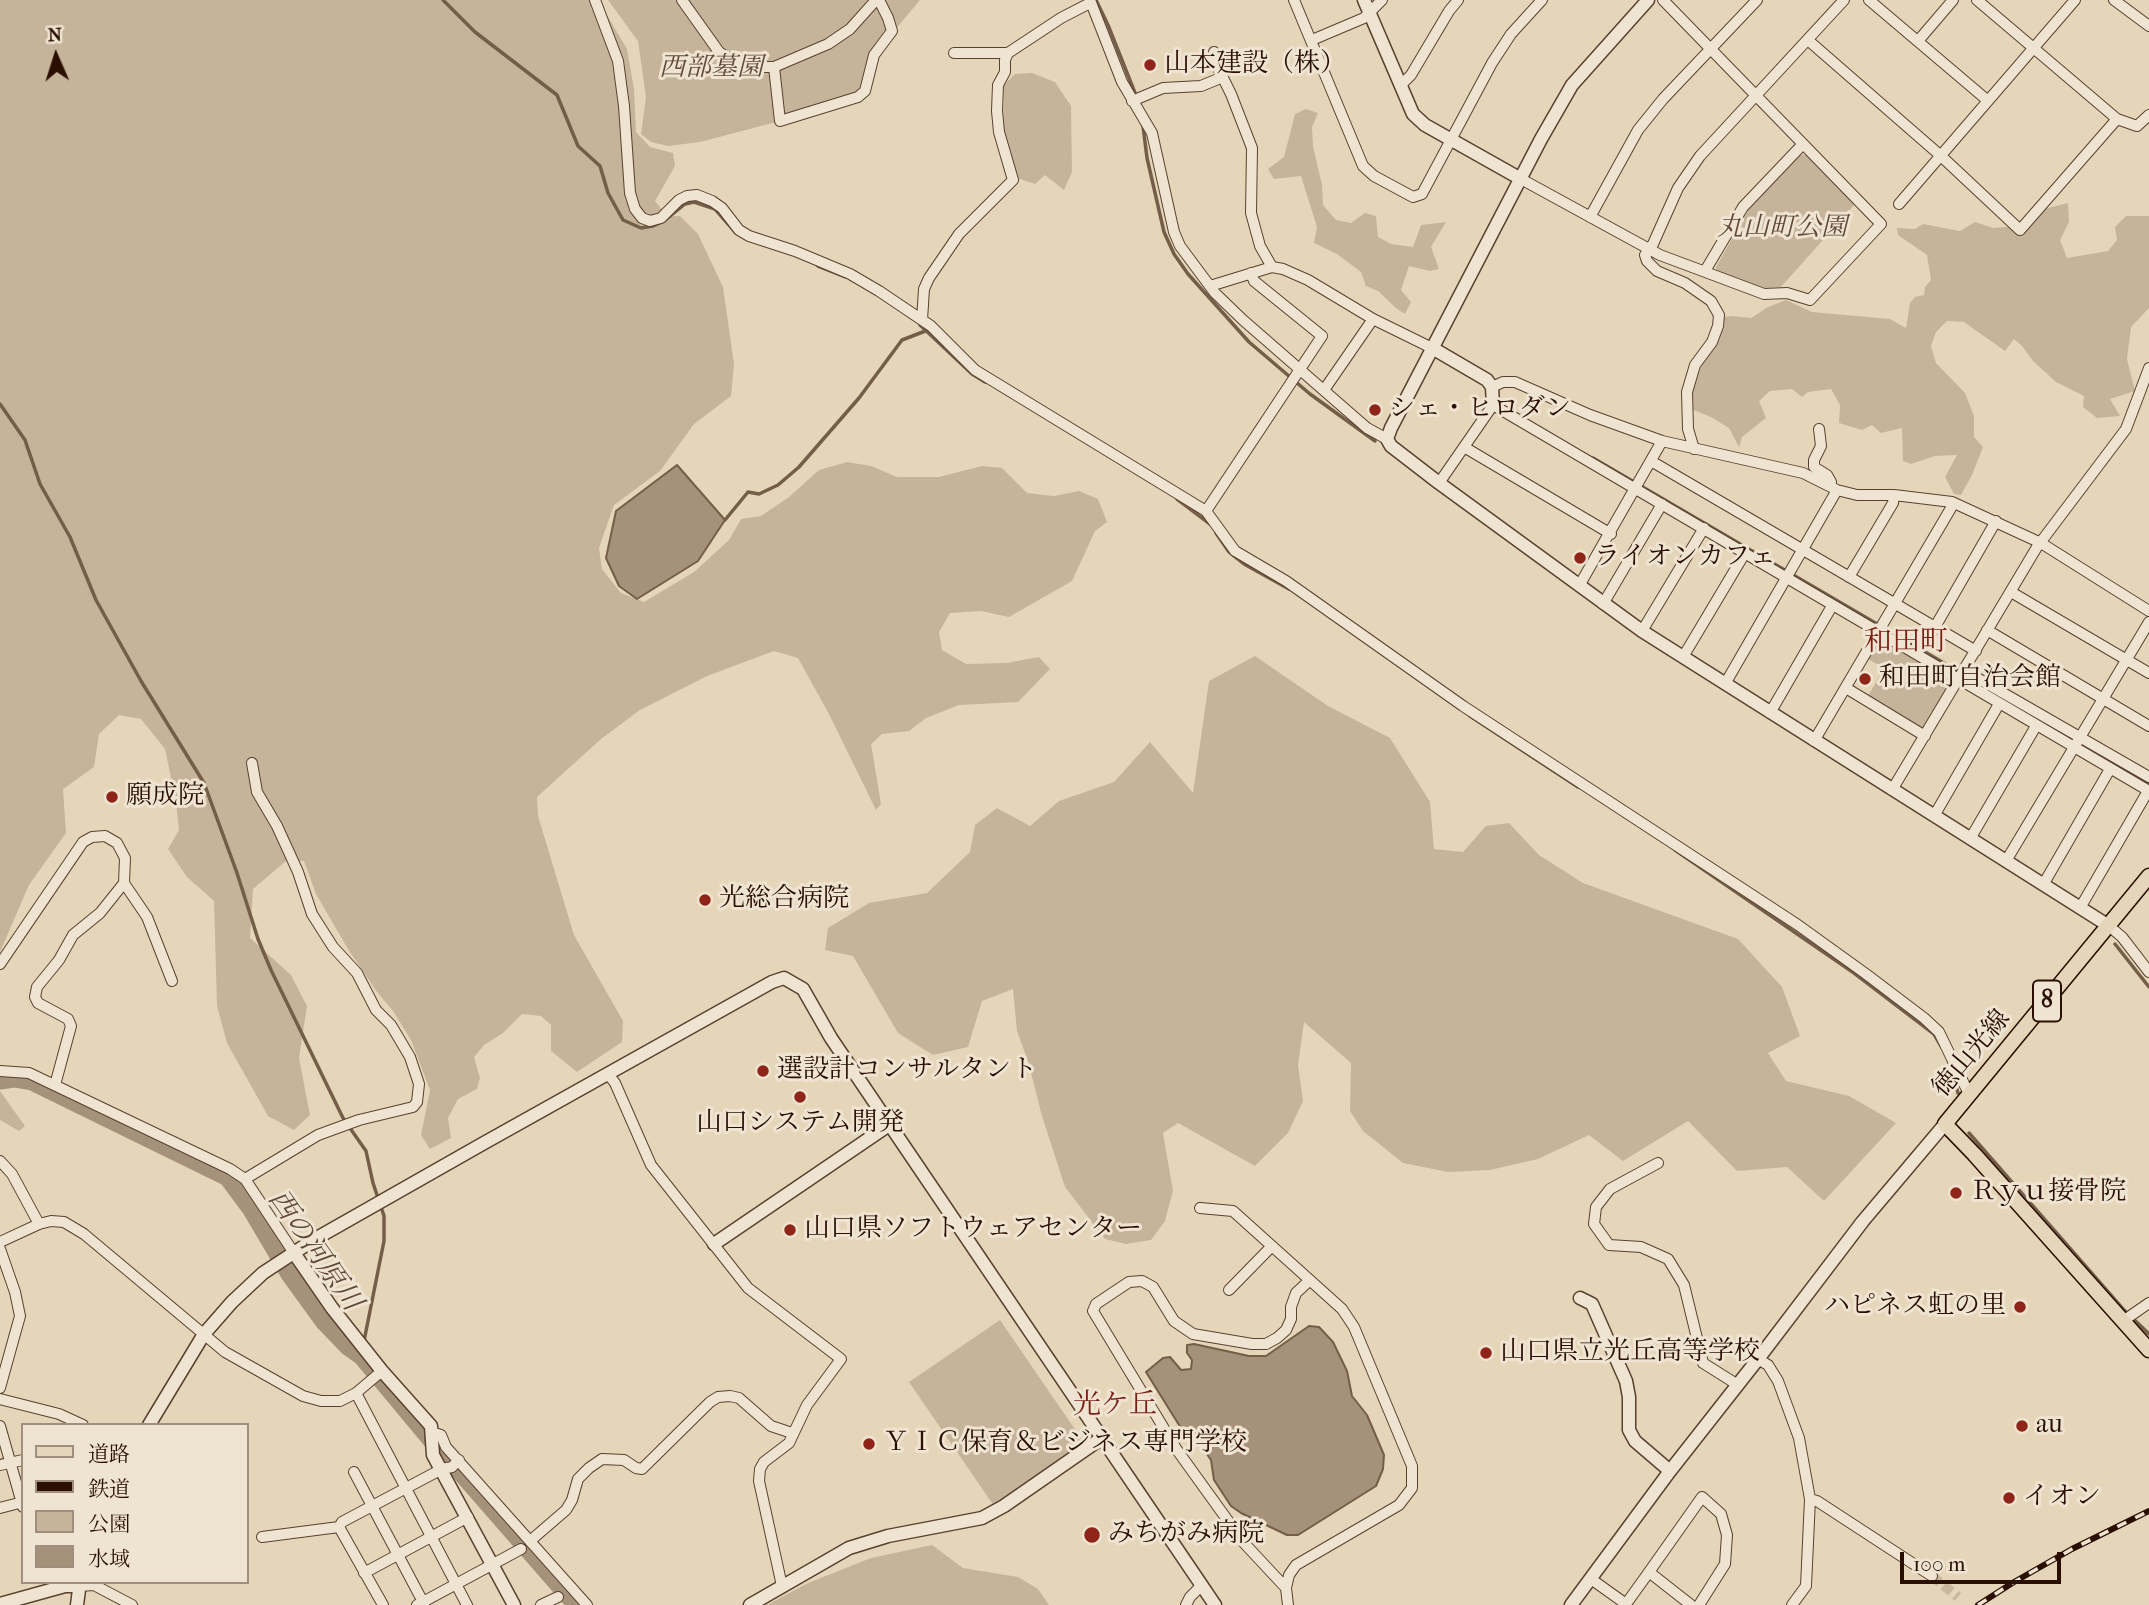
<!DOCTYPE html>
<html>
<head>
<meta charset="utf-8">
<style>
	body { margin:0 }
	#map { position:relative; width:2149px; height:1605px; overflow:hidden; background:#e6d6b9; font-family:"IM FELL French Canon","Noto Serif JP",serif }
	canvas { display:block }
	.legend { position:absolute; left:21px; top:1423px; width:228px; height:161px; box-sizing:border-box; background:#efe4d2; border:2px solid #a08f7e; margin:0; padding:9px 12px; list-style:none; font-size:21px; color:#2a0f00 }
	.legend li { display:flex; align-items:center; gap:14px; height:35px }
	.legend b { width:35px; border:2px solid #a08f7e }
	.north { position:absolute; left:21px; top:21px; width:70px; height:70px; -webkit-text-stroke:5px #efe4d2; paint-order:stroke; rotate:357deg; font-size:19px; font-weight:700; line-height:28px; text-align:center; color:#2a0f00 }
	.north::after { content:''; display:block; margin:auto; width:24px; height:32px; background:#2a0f00; clip-path:polygon(50% 0,100% 100%,50% 72%,0 100%) }
	.scale { position:absolute; left:1900px; top:1552px; width:161px; height:32px; box-sizing:border-box; border:4px solid #2a0f00; border-top:0; padding-left:9px; font-size:21px; line-height:24px; white-space:nowrap; color:#2a0f00; -webkit-text-stroke:5px #efe4d2; paint-order:stroke }
</style>
</head>
<body>
<div id="map">
<canvas width="2149" height="1605"></canvas>
<ul class="legend">
<li><b style="height:9px;background:#e6d6b9"></b>道路</li>
<li><b style="height:9px;background:#2a0f00"></b>鉄道</li>
<li><b style="height:19px;background:#c6b49a"></b>公園</li>
<li><b style="height:19px;background:#a6927a"></b>水域</li>
</ul>
<div class="north">N</div>
<div class="scale">100 m</div>
</div>
<script>
const ctx = document.querySelector('canvas').getContext('2d');
ctx.lineJoin = 'round';
function fill(path, color) { ctx.fillStyle = color; ctx.fill(path, 'evenodd'); }
const poly = rows => new Path2D(rows.map(r => 'M' + r).join(''));
function trace(path, color, width, dash) { ctx.strokeStyle = color; ctx.lineWidth = width; ctx.lineCap = dash ? 'butt' : 'round'; ctx.setLineDash(dash || []); ctx.stroke(path); }
function drawText(font, color, halo, rows, align = 'center') {
  ctx.font = font + ' "IM FELL French Canon","Noto Serif JP",serif'; ctx.lineWidth = 6; ctx.setLineDash([]); ctx.textBaseline = 'middle'; ctx.strokeStyle = halo; ctx.fillStyle = color; for (const [text, x, y, turn = 0] of rows) {
    ctx.save(); ctx.translate(x, y); ctx.rotate((+turn || 0) * Math.PI / 180); ctx.textAlign = isNaN(turn) ? turn : align; if (halo) ctx.strokeText(text, 0, 0); ctx.fillText(text, 0, 0); ctx.restore();
  }
}
const green = poly([
	[0,0,598,0,627,49,634,89,636,132,650,147,673,153,675,166,655,201,667,216,680,216,698,234,723,287,734,364,731,396,694,424,660,471,614,505,599,548,602,569,621,593,644,602,694,572,729,540,741,519,761,516,789,497,819,470,847,462,871,466,897,477,939,477,982,466,1002,468,1027,493,1054,496,1079,491,1098,499,1107,522,1095,531,1072,581,1009,617,981,611,950,613,939,632,942,650,966,664,1007,663,1039,657,1050,669,1018,702,959,705,926,718,909,731,882,734,871,744,881,804,876,810,829,714,798,658,774,651,707,676,640,710,601,739,537,797,538,816,574,935,623,1021,622,1042,577,1072,551,1051,551,1025,541,1016,522,1014,503,1033,484,1045,474,1057,480,1078,477,1089,458,1099,448,1118,451,1138,430,1149,421,1135,430,1090,411,1040,393,1011,377,992,348,949,316,894,304,861,286,861,253,889,250,938,291,975,307,1006,299,1058,310,1115,294,1130,268,1116,227,1043,217,1006,214,901,187,877,168,849,179,830,176,802,165,749,141,719,119,715,99,734,94,767,63,789,66,833,29,885,0,952],
	[608,0,920,0,874,55,865,91,780,121,700,142,668,146,651,142,641,134,646,97,638,41],
	[1032,73,1055,82,1071,106,1072,172,1064,190,1045,175,1035,184,1017,178,1003,132,1004,85,1015,74],
	[1306,109,1318,113,1312,127,1313,146,1322,185,1323,205,1336,220,1351,223,1365,213,1376,216,1378,237,1391,244,1413,247,1421,225,1446,222,1431,247,1439,269,1430,271,1409,266,1401,290,1411,302,1405,314,1396,308,1378,291,1366,286,1361,272,1337,254,1314,243,1317,227,1301,176,1274,179,1268,169,1284,157,1295,114],
	[1799,155,1807,155,1855,204,1781,287,1765,288,1717,273,1716,267,1750,207],
	[2068,203,2069,222,2060,240,2067,258,2108,251,2117,240,2115,227,2126,216,2149,216,2149,308,2131,327,2127,359,2135,391,2110,399,2120,416,2097,418,2083,407,2084,396,2056,382,2033,361,2022,346,2014,339,2005,351,1964,322,1947,321,1936,332,1931,346,1936,363,1965,393,1974,416,1974,437,1983,447,1972,475,1961,495,1954,494,1945,477,1957,455,1935,456,1911,464,1903,461,1902,428,1881,433,1872,425,1862,430,1839,423,1840,405,1831,389,1808,392,1802,397,1792,389,1770,391,1759,401,1766,418,1742,437,1739,447,1729,428,1711,417,1691,409,1689,392,1719,331,1721,317,1732,316,1751,318,1768,307,1786,300,1812,312,1890,319,1906,328,1910,303,1915,297,1924,295,1925,287,1931,280,1927,255,1898,235,1897,228,1915,229,1923,224,1960,231,1975,222,1993,228,2031,225,2044,209],
	[1878,639,1953,681,1923,730,1868,696,1884,668,1868,659],
	[1255,656,1328,706,1390,738,1430,802,1434,849,1463,852,1486,826,1509,823,1539,855,1583,883,1738,939,1782,987,1800,1036,1768,1053,1786,1081,1849,1096,1896,1123,1824,1201,1787,1167,1737,1171,1688,1121,1623,1161,1589,1135,1538,1159,1490,1170,1448,1172,1403,1163,1363,1131,1350,1111,1351,1063,1304,1022,1298,1065,1303,1101,1288,1133,1255,1166,1178,1123,1163,1133,1173,1191,1165,1221,1151,1240,1126,1244,1105,1239,1065,1187,1042,1116,1028,1061,1017,1031,1013,989,982,1001,968,1047,933,1055,898,1033,853,956,825,950,828,928,869,903,927,893,970,852,975,825,997,808,1030,826,1059,801,1114,782,1150,742,1193,793,1209,681],
	[0,1091,25,1126,19,1131,0,1120],
	[1000,1320,1085,1444,994,1506,909,1382],
	[932,1545,963,1568,1018,1577,1038,1589,1049,1605,767,1605,808,1583,871,1558]
]);
const water = poly([
	[677,465,725,520,698,561,637,599,619,586,606,558,616,511,677,465],
	[1309,1326,1319,1327,1333,1342,1347,1371,1352,1396,1367,1415,1384,1455,1383,1469,1376,1486,1298,1535,1287,1535,1241,1513,1231,1506,1214,1480,1211,1460,1190,1430,1184,1433,1146,1372,1163,1358,1170,1357,1181,1370,1191,1369,1192,1360,1187,1353,1187,1345,1194,1344,1249,1356,1266,1356,1309,1326]
]);
const stream = poly([
	[443,0,475,32,557,95,578,146,600,166,608,193,623,220,641,228,653,226,664,221,685,204,694,202,715,209,736,233],
	[1096,0,1108,25,1137,98],
	[1143,126,1147,158,1164,232,1174,254,1188,274,1249,342,1310,394,1375,441],
	[818,266,846,277],
	[920,325,972,374,985,382],
	[0,404,25,440,40,484,70,537,96,600,141,681,204,783,237,873,258,939,271,970,343,1118,366,1151,373,1183,384,1216,384,1241,364,1341],
	[1593,458,1961,673],
	[1177,499,1210,524],
	[725,520,748,492,759,494,778,485,799,467,859,398,902,340,928,330],
	[1216,533,1229,552,1244,564,1289,589],
	[1470,716,1578,787],
	[2104,757,2149,783],
	[1675,850,1854,973,1934,1034,1941,1046],
	[2115,944,2149,987],
	[1949,1062,1958,1093],
	[1969,1133,2123,1309,2149,1334]
]);
const river = poly([
	[0,1080,14,1078,32,1081,228,1177,251,1208,290,1274,324,1321,348,1346,362,1356,441,1451,461,1472,577,1605]
]);
const minorTunnel = poly([
	[1932,1576,1958,1597]
]);
const minor = poly([
	[595,0,618,61,624,106,630,193,635,209,642,218,650,221,661,218,679,200,687,196,697,195,712,201,722,208,739,230,749,236,795,251,850,274,879,291,931,326,975,370,1206,511,1235,551,1286,581,1463,706,1798,925,1866,974,1924,1018,1939,1032,1969,1094],
	[682,0,719,52,734,62,752,67,774,67,828,44,850,29,876,0],
	[1090,0,1122,82,1152,133,1174,232,1180,246,1215,293,1243,320,1367,428,1387,439],
	[1294,0,1363,166,1374,176,1413,197,1422,194,1492,63,1511,34,1542,0],
	[1869,0,1987,100],
	[2114,0,2149,26],
	[1312,40,1364,18,1382,0],
	[1809,41,1941,156,2020,230,2117,119,1977,0],
	[1918,41,1953,0],
	[1214,52,1213,58,1231,94,1252,148,1251,213,1260,246,1272,267],
	[954,53,1008,53,1061,18,1090,3],
	[774,67,780,121,858,97,865,91,874,55,892,31,888,18,879,0],
	[1401,85,1411,75,1449,11,1458,0],
	[1132,101,1163,88,1201,86,1223,77],
	[2117,119,2137,126,2149,115],
	[1521,179,1660,255,1764,294,1787,293,1810,300,1881,224,1663,0],
	[1899,204,2075,0],
	[1590,217,1638,130,1663,99,1757,0],
	[1705,271,1743,207,1803,144],
	[1210,286,1272,267,1283,269,1308,280,1373,319,1434,349],
	[922,320,924,289,929,278,959,234,1013,180,999,132,997,111,998,85,1005,72,1005,60,1008,53],
	[1492,387,1503,382,1515,382,1590,415,1662,441,1803,473,1837,490,1857,495,1894,495,1952,502,2041,543,2149,611],
	[1324,390,1373,319],
	[1819,429,1821,446,1814,460,1814,467,1827,475,1831,482,1829,486],
	[1464,447,1611,534],
	[1694,449,1688,429,1687,392,1695,365,1712,342,1718,326,1719,315,1711,301,1685,283,1657,271,1647,261,1645,255,1653,244,1678,188,1700,156,1844,0],
	[1651,461,1976,651],
	[1439,483,1493,405,2149,791],
	[1206,511,1322,336,1254,281,1251,273],
	[1849,577,1893,503,1894,495],
	[1579,586,1662,441],
	[2011,592,2149,673],
	[1603,604,1662,504],
	[1935,627,1996,521],
	[1987,630,2149,726],
	[1642,631,1704,528],
	[1683,657,1745,553],
	[1965,671,2149,777],
	[1725,684,1837,490],
	[1846,688,1925,736],
	[1770,713,1832,606],
	[1814,741,1951,508,1952,502],
	[1892,790,2037,547,2126,429,2149,368],
	[1934,816,1999,704],
	[1970,839,2036,726],
	[2006,861,2149,622],
	[124,883,147,917,172,981],
	[2043,885,2110,769],
	[2080,908,2148,791],
	[2109,926,2122,937,2149,972],
	[0,964,83,842,92,837,105,836,117,843,125,858,124,883,100,913,73,935,59,960,37,987,35,997,38,1003,68,1019,71,1026,55,1085],
	[0,1071,29,1073,230,1169,245,1179,294,1253],
	[608,1074,615,1083,651,1165,748,1288,841,1359,807,1405,789,1443,764,1462,760,1469,759,1481,782,1586],
	[0,1161,12,1174,39,1224],
	[1658,1163,1610,1189,1596,1207,1594,1224,1609,1245,1641,1247,1668,1259,1684,1285,1703,1363,1738,1385],
	[245,1179,318,1135,359,1120,413,1107,417,1102,419,1084,410,1057,391,1025,376,1010,357,973,333,947,312,914,298,872,277,826,257,792,252,763],
	[1200,1208,1233,1211,1342,1309,1354,1327,1412,1466,1412,1488,1399,1505,1296,1565,1289,1575,1286,1588,1288,1605],
	[0,1242,39,1224,51,1221,64,1222,84,1234,225,1352,303,1396,321,1401,340,1401,356,1393,382,1371],
	[0,1249,15,1292,20,1316,0,1388],
	[1229,1290,1272,1246],
	[2123,1321,2149,1303],
	[1758,1359,1768,1365,1778,1381,1799,1438,1810,1499,1806,1586,1792,1605],
	[356,1393,467,1605],
	[0,1399,59,1414,83,1425],
	[0,1426,23,1507],
	[431,1432,441,1435,446,1447,587,1605],
	[0,1465,23,1460],
	[354,1472,423,1602,417,1605],
	[1810,1499,1817,1501,1932,1576],
	[0,1508,23,1502],
	[339,1527,383,1605],
	[262,1537,339,1527,342,1522,442,1469,452,1467,459,1460],
	[530,1541,566,1510,572,1500,578,1479,589,1468,602,1459,624,1460,636,1468,642,1469,710,1402,718,1397,730,1396,739,1398,771,1426,792,1433],
	[364,1573,468,1517],
	[1591,1579,1626,1604,1649,1572],
	[79,1586,94,1585,132,1605],
	[1286,1588,1244,1543,1177,1450,1093,1311,1096,1304,1129,1282,1142,1281,1153,1287,1174,1321,1193,1334,1252,1344,1266,1344,1277,1338,1286,1330,1291,1319,1291,1307,1296,1293,1310,1280],
	[424,1605,423,1602,521,1549],
	[541,1605,558,1597],
	[1186,1605,1190,1597,1202,1585],
	[1691,1605,1649,1572,1702,1497,1721,1514,1727,1535,1725,1564,1699,1605]
]);
const tertiary = poly([
	[1364,0,1413,114,1425,125,1521,179],
	[1648,0,1572,85,1541,139,1391,428,1387,439,1391,446,1439,483,1642,631,2109,926],
	[1434,349,1487,380,1492,387,1493,405],
	[714,1244,889,1125],
	[294,1253,332,1308,382,1371,431,1426,433,1455,514,1605],
	[1580,1298,1592,1304,1626,1381,1629,1397,1629,1430,1635,1441,1670,1471],
	[149,1425,204,1334,232,1302,263,1273,315,1239,484,1143,772,982,784,978,803,989,831,1038,1215,1605],
	[0,1604,65,1586,79,1586],
	[77,1605,80,1582],
	[750,1605,849,1548,888,1536,982,1518,1004,1506,1102,1438],
	[1571,1605,1670,1471,1758,1359,1863,1221,1945,1124]
]);
const primary = poly([
	[2149,876,1945,1124,1974,1154,2149,1350]
]);
const rail = poly([
	[1978,1605,2014,1582,2072,1549,2149,1511]
]);
const markers = [
	[1150,65,7,"#8f2418"],
	[1375,410,7,"#8f2418"],
	[1580,558,7,"#8f2418"],
	[1865,679,7,"#8f2418"],
	[112,797,7,"#8f2418"],
	[705,900,7,"#8f2418"],
	[763,1071,7,"#8f2418"],
	[800,1097,7,"#8f2418"],
	[1956,1193,7,"#8f2418"],
	[790,1230,7,"#8f2418"],
	[2020,1307,7,"#8f2418"],
	[1486,1353,7,"#8f2418"],
	[2022,1426,7,"#8f2418"],
	[869,1444,7,"#8f2418"],
	[2009,1498,7,"#8f2418"],
	[1092,1535,9,"#8f2418"]
];
const shields = [
	[2047,1001,28]
];
const shieldNames = [
	["8",2047,1001]
];
const poiNames = [
	["山本建設（株）",1164,65],
	["シェ・ヒロダン",1389,410],
	["ライオンカフェ",1594,558],
	["和田町自治会館",1879,679],
	["願成院",126,797],
	["光総合病院",719,900],
	["選設計コンサルタント",777,1071],
	["山口システム開発",800,1124,"center"],
	["Ｒｙｕ接骨院",1970,1193],
	["山口県ソフトウェアセンター",804,1230],
	["ハピネス虹の里",2006,1307,"right"],
	["山口県立光丘高等学校",1500,1353],
	["au",2036,1426],
	["ＹＩＣ保育＆ビジネス専門学校",883,1444],
	["イオン",2023,1498],
	["みちがみ病院",1108,1535]
];
const parkNames = [
	["西部墓園",711,69],
	["丸山町公園",1782,229]
];
const streetNames = [
	["徳山光線",1972,1054,-50]
];
const neighbourhoodNames = [
	["和田町",1906,643],
	["光ケ丘",1115,1406]
];
const waterNames = [
	["西の河原川",314,1251,55]
];
fill(green, '#c6b49a');
fill(water, '#a6927a');
trace(water, '#745e49', 2);
trace(stream, '#745e49', 3.5);
trace(river, '#a6927a', 19);
trace(minorTunnel, '#cab89d', 10, [10, 5]);
trace(minor, '#59412e', 12);
trace(tertiary, '#59412e', 15);
trace(primary, '#2a0f00', 17);
trace(minor, '#efe4d2', 10);
trace(tertiary, '#efe4d2', 12);
trace(primary, '#e6d6b9', 14);
trace(rail, '#2a0f00', 6);
trace(rail, '#efe4d2', 3.5, [10]);
for (const [x, y, r, color] of markers) { const dot = new Path2D(); dot.arc(x, y, r, 0, 2 * Math.PI); ctx.fillStyle = color; ctx.fill(dot); trace(dot, '#efe4d2', 2.5); }
for (const [x, y, w] of shields) { const box = new Path2D(); box.roundRect(x - w / 2, y - 20.5, w, 41, 5); ctx.fillStyle = '#efe4d2'; ctx.fill(box); trace(box, '#2a0f00', 2); }
drawText('bold 24px', '#2a0f00', null, shieldNames);
drawText('26px', '#2a0f00', '#efe4d2', poiNames, 'left');
drawText('italic 26px', '#614936', '#efe4d2', parkNames);
drawText('26px', '#2a0f00', '#efe4d2', streetNames);
drawText('28px', '#7a1f14', '#efe4d2', neighbourhoodNames);
drawText('italic 28px', '#624a37', '#efe4d2', waterNames);
</script>
</body>
</html>
